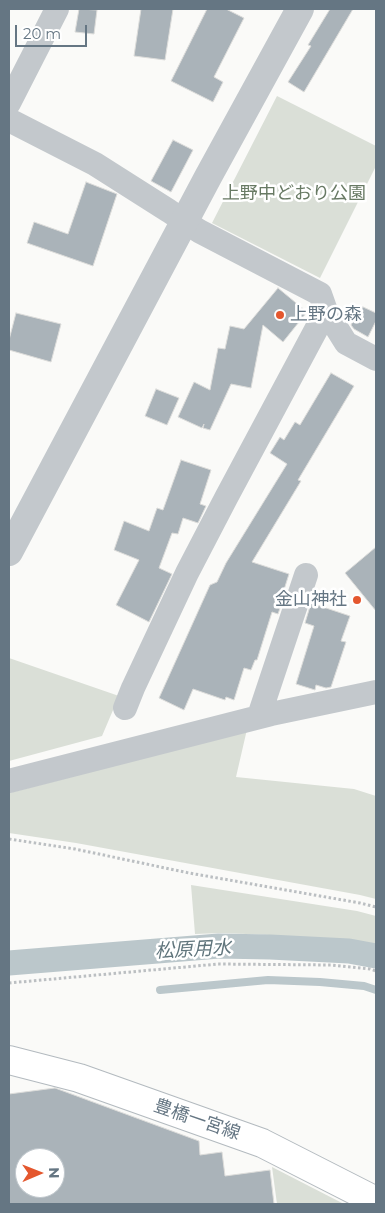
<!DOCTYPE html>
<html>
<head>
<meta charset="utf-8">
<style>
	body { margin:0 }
	#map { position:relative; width:385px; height:1213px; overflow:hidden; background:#fafaf8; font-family:Montserrat,sans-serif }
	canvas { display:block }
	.frame { position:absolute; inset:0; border:10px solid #657683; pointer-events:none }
	.north { position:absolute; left:15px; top:1148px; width:50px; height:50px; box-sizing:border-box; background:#fff; border:1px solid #c1c8cd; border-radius:50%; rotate:89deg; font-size:14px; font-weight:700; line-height:20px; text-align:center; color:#657683 }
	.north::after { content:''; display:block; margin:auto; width:18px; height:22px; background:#e4572e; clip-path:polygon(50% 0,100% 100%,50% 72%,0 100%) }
	.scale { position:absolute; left:15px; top:25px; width:72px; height:22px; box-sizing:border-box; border:2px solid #657683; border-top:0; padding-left:6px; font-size:15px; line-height:18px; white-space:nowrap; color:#657683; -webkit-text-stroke:4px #fff; paint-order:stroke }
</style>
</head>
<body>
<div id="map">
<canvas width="385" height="1213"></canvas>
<div class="frame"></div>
<div class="north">N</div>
<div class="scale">20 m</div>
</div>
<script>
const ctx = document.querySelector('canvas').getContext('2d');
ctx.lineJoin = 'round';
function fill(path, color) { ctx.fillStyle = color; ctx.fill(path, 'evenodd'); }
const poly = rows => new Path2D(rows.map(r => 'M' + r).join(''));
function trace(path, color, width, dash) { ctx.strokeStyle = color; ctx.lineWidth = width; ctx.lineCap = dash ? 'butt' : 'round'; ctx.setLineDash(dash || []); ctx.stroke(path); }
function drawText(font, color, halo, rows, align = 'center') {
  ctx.font = font + ' Montserrat,"Noto Sans JP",sans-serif'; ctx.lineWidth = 5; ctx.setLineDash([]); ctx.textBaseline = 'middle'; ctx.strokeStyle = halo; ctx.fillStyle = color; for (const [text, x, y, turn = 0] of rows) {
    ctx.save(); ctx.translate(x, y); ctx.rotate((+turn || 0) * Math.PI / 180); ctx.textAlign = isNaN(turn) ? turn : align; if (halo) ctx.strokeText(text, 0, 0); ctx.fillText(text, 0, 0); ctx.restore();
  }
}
const green = poly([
	[277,96,376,146,376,166,320,278,212,223],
	[9,658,119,696,102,736,9,761],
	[248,725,236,777,354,789,376,796,376,899,360,895,76,843,9,833,9,793,106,768],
	[191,885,357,911,376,916,376,947,348,941,270,935,222,933,195,934],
	[272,1167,344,1204,277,1204]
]);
const stream = poly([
	[160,990,268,980,320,982,364,986,376,990]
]);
const canal = poly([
	[9,963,219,946,270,947,349,951,376,956]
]);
const building = poly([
	[79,9,97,10,94,34,75,32,79,9],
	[141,9,173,9,165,60,134,56,141,9],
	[207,9,226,9,244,18,214,77,223,82,213,102,171,81,207,9],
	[330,9,353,9,304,92,288,82,311,46,308,45,330,9],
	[173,140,193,150,171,192,151,181,173,140],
	[86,182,117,194,93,266,27,243,34,222,68,234,86,182],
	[278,288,307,312,283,342,263,325,251,388,231,384,210,430,203,428,204,424,202,428,178,417,194,382,210,390,218,348,225,349,230,326,244,329,278,288],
	[361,306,376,313,376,321,368,337,354,329,351,325,361,306],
	[16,313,61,324,51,362,9,350,9,340,16,313],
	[331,373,354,386,298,480,301,481,252,562,289,574,283,593,285,594,278,614,272,612,257,660,255,660,251,670,244,668,234,700,226,697,225,700,193,689,184,710,159,698,210,585,217,582,226,563,287,464,270,453,280,437,284,440,295,422,300,425,331,373],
	[156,389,179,398,167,425,145,416,156,389],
	[181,460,211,470,200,504,206,506,198,523,183,518,178,534,172,533,159,568,172,574,149,622,116,605,139,560,114,550,124,521,149,531,157,508,163,510,181,460],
	[376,547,376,611,345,573,376,547],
	[311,603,350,616,341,641,346,642,331,687,326,688,316,685,315,690,296,684,314,626,305,623,311,603],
	[55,1088,199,1141,200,1155,222,1152,225,1176,270,1170,274,1204,9,1204,9,1094,55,1088],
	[25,1158,55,1158,55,1188,25,1188,25,1158]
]);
const path = poly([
	[9,839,75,849,189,873,360,903,376,907],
	[9,983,218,964,331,965,370,969,376,971]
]);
const minor = poly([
	[9,103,57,9],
	[9,120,95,164,169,211,199,231,320,294,326,311,346,343,376,359],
	[125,708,133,688,187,573,226,498,326,311],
	[259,716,306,575],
	[9,781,271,714,376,692]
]);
const tertiary = poly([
	[9,552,208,177,300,9]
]);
const secondary = poly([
	[9,1060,79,1078,262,1143,376,1201]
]);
const markers = [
	[280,315,5,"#e4572e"],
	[357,600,5,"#e4572e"]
];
const parkNames = [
	["上野中どおり公園",294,194]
];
const poiNames = [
	["上野の森",290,315],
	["金山神社",347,600,"right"]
];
const streetNames = [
	["豊橋一宮線",197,1120,19]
];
const waterNames = [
	["松原用水",193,950,-3]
];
fill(green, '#dadfd7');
trace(stream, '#bbc7cb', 8);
trace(canal, '#bbc7cb', 25);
fill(building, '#aab3b9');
trace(building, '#dcdcda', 1);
trace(secondary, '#b3babf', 30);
trace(path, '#bbbfc2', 3, [2.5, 2.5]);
trace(minor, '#c3c8cc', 24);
trace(tertiary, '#c3c8cc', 28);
trace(secondary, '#fff', 28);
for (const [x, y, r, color] of markers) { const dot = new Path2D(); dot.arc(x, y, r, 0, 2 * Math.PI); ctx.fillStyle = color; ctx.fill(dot); trace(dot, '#fff', 2); }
drawText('18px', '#687a64', '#fff', parkNames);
drawText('18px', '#657683', '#fff', poiNames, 'left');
drawText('18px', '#657683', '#fff', streetNames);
drawText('italic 19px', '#60757c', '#fff', waterNames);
</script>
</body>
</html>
